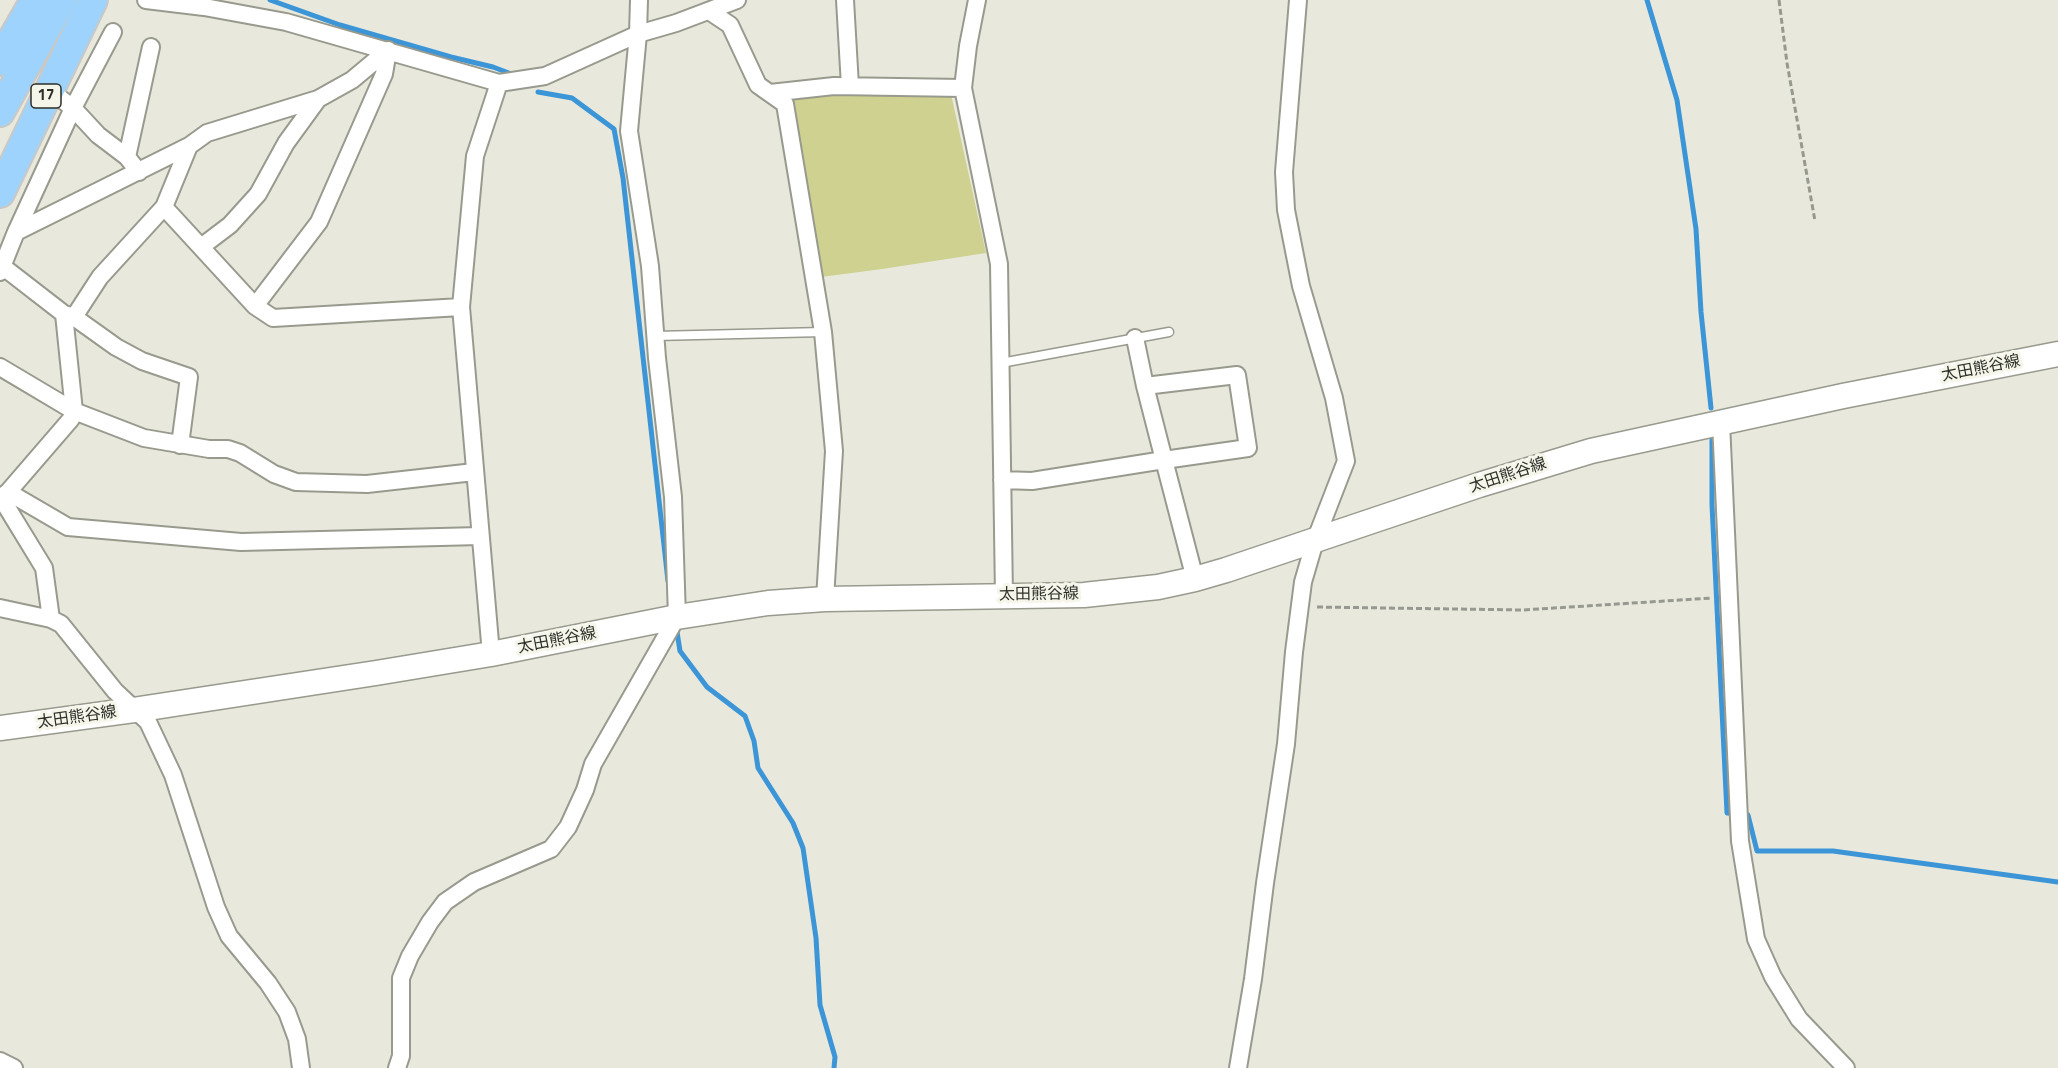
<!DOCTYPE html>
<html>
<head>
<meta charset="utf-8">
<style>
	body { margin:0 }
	canvas { display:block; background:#e8e9dc }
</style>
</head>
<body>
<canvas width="2058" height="1068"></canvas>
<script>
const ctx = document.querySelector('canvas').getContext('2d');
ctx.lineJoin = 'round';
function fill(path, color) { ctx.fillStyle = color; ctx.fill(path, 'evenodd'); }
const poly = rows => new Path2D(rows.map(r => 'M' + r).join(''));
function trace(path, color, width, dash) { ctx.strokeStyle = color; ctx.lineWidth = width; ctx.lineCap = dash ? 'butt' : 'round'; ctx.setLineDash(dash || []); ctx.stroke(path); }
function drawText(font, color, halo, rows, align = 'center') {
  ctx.font = font + ' "Titillium Web","Noto Sans JP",sans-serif'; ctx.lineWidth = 6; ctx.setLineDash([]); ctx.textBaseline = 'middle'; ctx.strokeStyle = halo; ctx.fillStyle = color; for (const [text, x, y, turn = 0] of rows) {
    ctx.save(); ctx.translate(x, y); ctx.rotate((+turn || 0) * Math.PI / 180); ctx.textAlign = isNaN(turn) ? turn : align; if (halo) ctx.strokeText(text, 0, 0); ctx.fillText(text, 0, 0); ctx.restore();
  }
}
const green = poly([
	[844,93,951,94,986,253,882,269,821,277,789,97]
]);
const stream = poly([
	[270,0,340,25,451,57,493,67,514,75],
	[1647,0,1677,100,1696,229,1701,312,1711,408],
	[538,92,572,98,614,129,623,178,668,581],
	[1712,440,1712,505,1727,813,1748,815,1757,851,1833,851,2058,882],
	[677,632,680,651,707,687,745,716,754,741,758,768,793,823,803,848,816,938,820,1005,835,1057,834,1068]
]);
const path = poly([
	[1779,0,1787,63,1815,221],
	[1317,607,1523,610,1712,598]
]);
const service = poly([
	[655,336,823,332],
	[1001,363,1169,332]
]);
const minor = poly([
	[146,0,204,7,286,22,499,83,545,76,638,34,676,23,737,0],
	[845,0,850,86],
	[977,0,968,46,963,88,999,264,1004,596],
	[709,11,730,25,758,85,785,104,823,332,834,451,825,599],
	[49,90,73,108,98,135,127,157,139,172],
	[770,93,834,86,963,88],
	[127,157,151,47],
	[164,207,255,306,273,318,461,307],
	[16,232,73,108,113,32],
	[201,247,230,225,258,194,286,143,318,99],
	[2,266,64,314,74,317,116,347,142,361,189,377,180,445],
	[0,272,16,232,189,146,207,133,318,99,352,80,388,50],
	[255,306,319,222,384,74,388,50],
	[74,317,100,277,164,207,189,146],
	[1135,338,1145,386],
	[0,367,74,411,144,438,209,449,228,449,240,453,274,474,296,482,367,484,474,472],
	[1721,422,1740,841,1756,939,1773,977,1799,1019,1846,1068],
	[1002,480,1032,481,1164,460,1248,448,1237,375,1145,386,1164,460,1195,579],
	[8,492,68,527,241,542,480,536],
	[0,496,44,568,51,619,61,624,115,691,148,722,173,775,216,907,229,936,268,983,287,1012,297,1039,301,1068],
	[1,497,8,492,71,419,74,411,64,314],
	[0,608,51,619],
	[491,654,461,307,475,156,499,83],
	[0,1061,14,1068],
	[397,1068,401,1056,401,978,410,956,430,922,445,902,474,882,551,849,568,827,585,790,593,764,677,617,673,497,657,358,650,266,629,131,638,34,639,0],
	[1238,1068,1253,979,1265,883,1286,744,1294,652,1303,582,1315,541,1346,461,1334,398,1301,286,1286,210,1284,172,1298,0]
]);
const secondary = poly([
	[0,728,134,710,376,673,491,654,677,617,768,603,825,599,1084,595,1158,587,1195,579,1226,570,1479,485,1591,451,1843,396,2058,354]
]);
const trunk = poly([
	[0,61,35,0],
	[0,112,62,0],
	[0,193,93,0]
]);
const shields = [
	[46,96,30]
];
const shieldNames = [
	["17",46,96]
];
const streetNames = [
	["太田熊谷線",1981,369,-11],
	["太田熊谷線",1508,476,-18],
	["太田熊谷線",1039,595,-1],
	["太田熊谷線",557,641,-11],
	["太田熊谷線",77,718,-8]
];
fill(green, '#ced18f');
trace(stream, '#3c95d7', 5);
trace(service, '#999a8e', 11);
trace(minor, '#999a8e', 20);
trace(secondary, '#999a8e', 27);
trace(trunk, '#c8c9c7', 32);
trace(path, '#97988f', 3, [6, 3]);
trace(service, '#fff', 8);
trace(minor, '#fff', 16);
trace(secondary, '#fff', 24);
trace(trunk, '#9ed3fe', 28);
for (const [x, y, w] of shields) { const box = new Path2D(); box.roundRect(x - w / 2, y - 12, w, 24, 4.5); ctx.fillStyle = '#f5f6e9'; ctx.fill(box); trace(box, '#2d2e29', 1.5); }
drawText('bold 15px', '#2d2e29', null, shieldNames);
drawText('16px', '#2d2e29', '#f5f6e9', streetNames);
</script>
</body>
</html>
